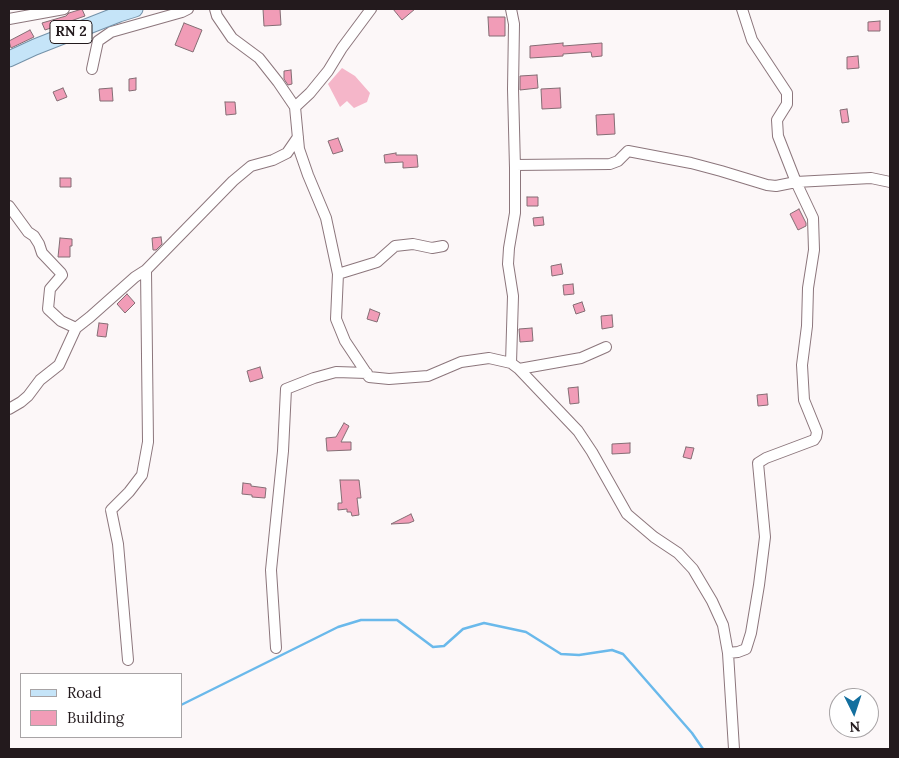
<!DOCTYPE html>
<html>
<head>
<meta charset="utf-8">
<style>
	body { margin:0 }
	#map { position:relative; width:899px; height:758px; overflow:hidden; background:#fcf7f8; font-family:Lora,serif }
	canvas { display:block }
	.frame { position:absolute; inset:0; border:10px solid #231a1d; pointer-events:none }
	.legend { position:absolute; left:20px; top:673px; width:162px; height:65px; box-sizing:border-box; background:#fff; border:1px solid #a7a3a5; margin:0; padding:6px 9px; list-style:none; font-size:15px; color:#231a1d }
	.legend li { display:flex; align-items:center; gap:10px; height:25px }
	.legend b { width:25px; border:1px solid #a7a3a5 }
	.north { position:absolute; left:829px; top:688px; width:50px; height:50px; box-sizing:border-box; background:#fff; border:1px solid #a7a3a5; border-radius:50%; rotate:176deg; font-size:14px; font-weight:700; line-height:20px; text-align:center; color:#231a1d }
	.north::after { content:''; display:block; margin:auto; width:18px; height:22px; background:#136f9e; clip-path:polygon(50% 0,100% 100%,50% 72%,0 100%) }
</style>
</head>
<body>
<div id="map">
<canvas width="899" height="758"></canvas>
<div class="frame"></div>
<ul class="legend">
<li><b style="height:6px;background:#c5e4f8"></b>Road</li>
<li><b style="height:14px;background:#f19cb7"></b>Building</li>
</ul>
<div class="north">N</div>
</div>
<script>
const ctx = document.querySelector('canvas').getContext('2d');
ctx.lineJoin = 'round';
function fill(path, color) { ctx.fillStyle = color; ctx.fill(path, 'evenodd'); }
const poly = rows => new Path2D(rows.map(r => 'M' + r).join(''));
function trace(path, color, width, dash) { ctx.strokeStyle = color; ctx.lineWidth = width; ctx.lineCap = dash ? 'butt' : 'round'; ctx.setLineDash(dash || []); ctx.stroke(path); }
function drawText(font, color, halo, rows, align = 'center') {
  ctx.font = font + ' Lora,serif'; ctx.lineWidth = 4.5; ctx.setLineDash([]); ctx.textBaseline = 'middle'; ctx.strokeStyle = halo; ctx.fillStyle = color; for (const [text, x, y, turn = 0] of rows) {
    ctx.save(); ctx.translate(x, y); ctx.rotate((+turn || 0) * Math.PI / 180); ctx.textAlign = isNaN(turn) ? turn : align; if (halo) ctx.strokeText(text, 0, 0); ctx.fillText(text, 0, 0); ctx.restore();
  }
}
const green = poly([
	[342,68,355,76,370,93,367,102,354,108,347,101,340,107,328,84]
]);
const stream = poly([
	[181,705,338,627,361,620,397,620,433,647,444,646,463,629,484,623,526,632,561,654,579,655,612,650,623,654,692,733,703,749]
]);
const building = poly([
	[82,9,85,16,45,30,42,23,66,16,69,13,82,9],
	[263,9,280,9,281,25,264,26,263,9],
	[393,9,415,9,402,20,393,9],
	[488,17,505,17,505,36,489,36,488,17],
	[880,21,880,31,868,31,868,22,880,21],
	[184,23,202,30,193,52,175,45,184,23],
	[30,30,34,37,11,48,9,41,30,30],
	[563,43,563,46,602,43,602,56,592,57,591,52,563,54,563,56,530,58,530,46,563,43],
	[858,56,859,68,847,69,847,57,858,56],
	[291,70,292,84,288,85,284,79,284,71,291,70],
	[537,75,538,88,520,90,520,76,537,75],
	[136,78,136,90,129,91,129,79,136,78],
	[63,88,67,97,57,101,53,92,63,88],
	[112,88,113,101,100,101,99,89,112,88],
	[560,88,561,108,542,109,541,89,560,88],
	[225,102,235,102,236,114,226,115,225,102],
	[847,109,849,122,842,123,840,110,847,109],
	[614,114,615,134,597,135,596,115,614,114],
	[338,138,343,151,333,154,328,141,338,138],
	[396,153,396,155,417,155,418,167,403,168,403,162,385,163,384,155,396,153],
	[60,178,71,178,71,187,60,187,60,178],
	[527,197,538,197,538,206,527,206,527,197],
	[799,209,806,223,806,226,798,230,790,214,799,209],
	[543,217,544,225,534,226,533,218,543,217],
	[161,237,162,244,156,250,153,250,152,238,161,237],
	[60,238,72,239,72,246,70,246,70,257,58,257,60,238],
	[561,264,563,274,552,276,551,266,561,264],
	[573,284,574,294,564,295,563,285,573,284],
	[127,294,135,303,125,313,117,304,127,294],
	[582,302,585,311,576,314,573,305,582,302],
	[370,309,380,313,377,322,367,319,370,309],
	[612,315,613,327,602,329,601,316,612,315],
	[99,323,108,324,106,337,97,336,99,323],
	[532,328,533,341,520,342,519,329,532,328],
	[260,367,263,378,250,382,247,371,260,367],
	[578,387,579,403,570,404,568,388,578,387],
	[767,394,768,405,758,406,757,395,767,394],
	[344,423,349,426,341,442,351,442,351,450,327,451,326,438,336,437,344,423],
	[630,443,630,453,612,454,612,444,630,443],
	[686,447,694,448,691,459,683,457,686,447],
	[340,480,359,480,361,498,357,498,359,515,352,516,351,512,347,512,347,509,338,510,338,503,342,503,340,480],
	[243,483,251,484,251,486,266,488,265,498,252,497,252,495,242,494,243,483],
	[411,514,414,521,409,523,391,524,411,514]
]);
const street = poly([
	[215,9,217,16,232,38,259,58,278,82,295,107,299,149,308,175,326,218,338,274,336,319,345,341,369,377,389,379,428,376,461,362,489,358,511,363,519,369,578,431,592,452,627,514,654,537,678,553,693,569,712,601,723,625,728,653,734,749],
	[511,9,514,24,513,89,515,168,515,213,509,248,508,264,513,296,511,363],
	[9,19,64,9],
	[92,69,98,41,111,32,182,12,188,9],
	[295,107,310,93,328,71,342,48,371,9],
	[515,165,610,164,618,161,628,151,691,163,721,171,767,185,776,186,796,182,871,178,890,182],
	[9,206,28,232,34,236,39,244,42,253,61,273,62,275,50,289,48,309,61,321,76,328],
	[338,274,377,262,395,246,413,244,432,248,443,246],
	[519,369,581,358,606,347],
	[9,409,21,402,28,396,40,380,59,365,76,328,90,317,135,277,146,270,233,181,251,166,273,160,287,153,298,137],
	[276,648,271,570,283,451,286,389,314,378,336,372,367,373],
	[728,653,738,652,746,649,751,633,759,585,765,537,758,463,766,458,814,440,816,437,817,432,804,400,802,365,807,326,808,288,814,250,813,218,796,182,778,136,777,120,787,104,787,93,752,40,742,9],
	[128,660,118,544,111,510,129,492,142,475,148,442,146,270]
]);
const primary = poly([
	[9,59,35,47,119,14,135,9]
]);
const shields = [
	[71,32,42]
];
const shieldNames = [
	["RN 2",71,32]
];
fill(green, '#f5b6c9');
trace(stream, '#6ab9eb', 2.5);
fill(building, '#f19cb7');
trace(building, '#846d74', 1);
trace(street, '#8c767c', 12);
trace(primary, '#7492a9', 17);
trace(street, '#fff', 10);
trace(primary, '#c5e4f8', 15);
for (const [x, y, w] of shields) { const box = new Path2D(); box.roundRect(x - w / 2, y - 11.5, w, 23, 4); ctx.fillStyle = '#fff'; ctx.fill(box); trace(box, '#231a1d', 1); }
drawText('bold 14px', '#231a1d', null, shieldNames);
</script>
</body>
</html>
